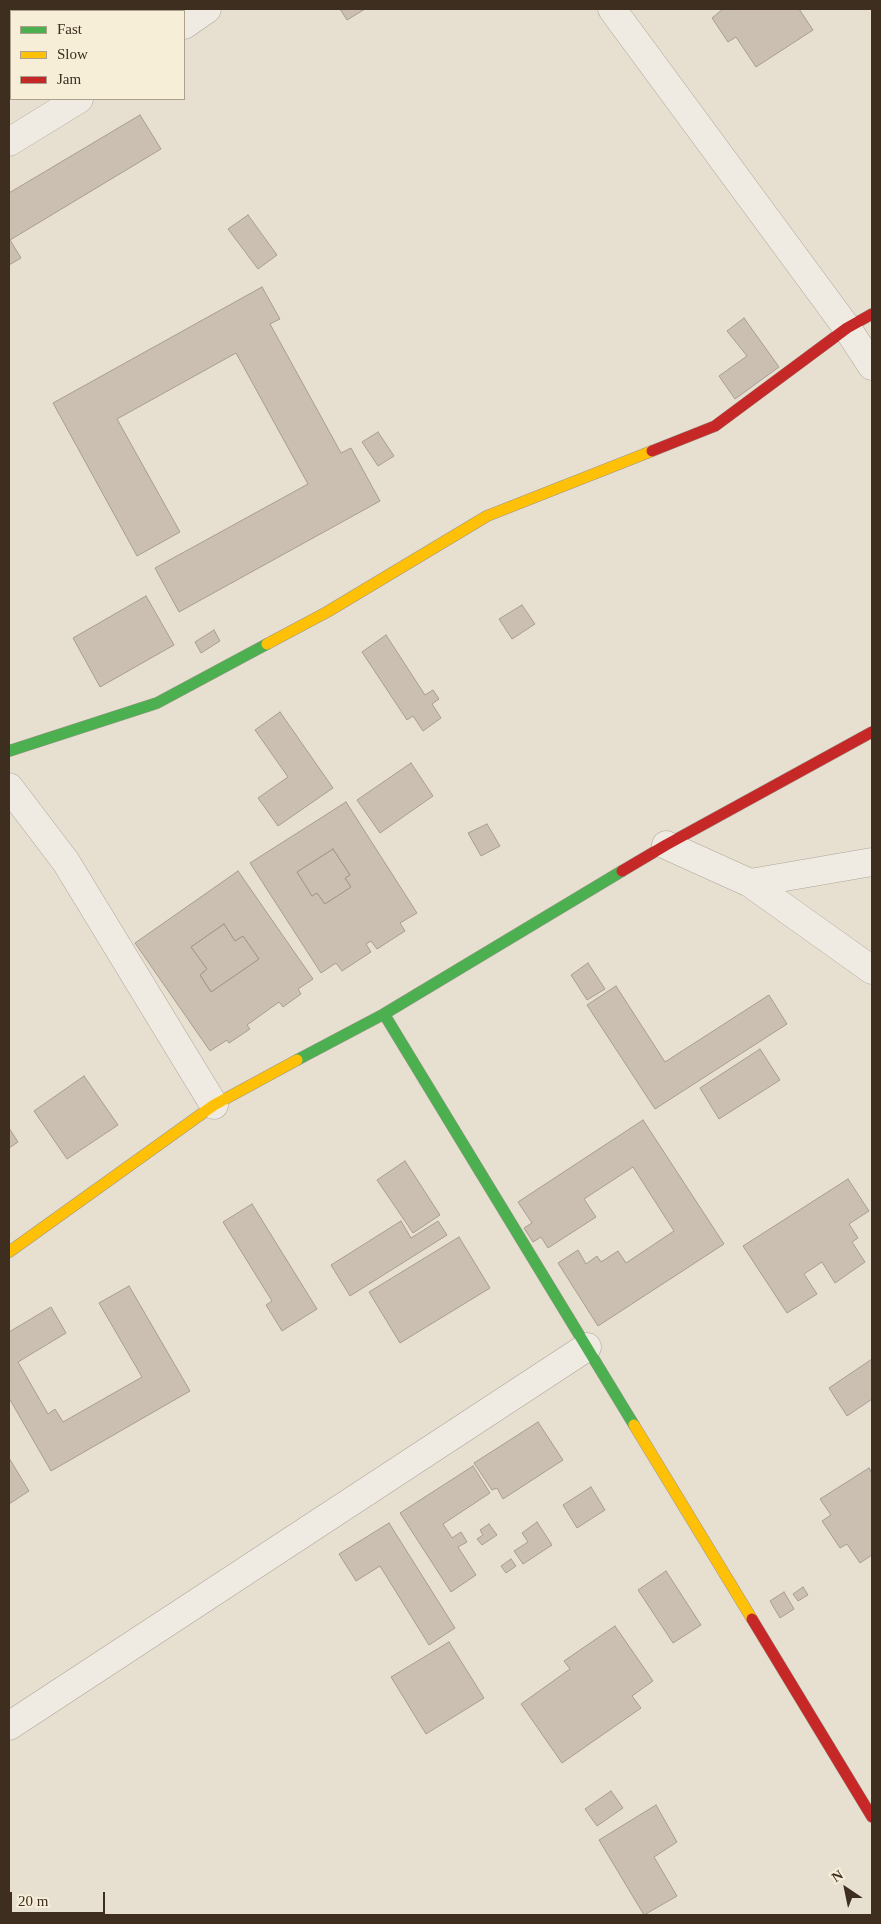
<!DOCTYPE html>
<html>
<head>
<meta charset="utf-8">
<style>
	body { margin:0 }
	#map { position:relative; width:881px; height:1924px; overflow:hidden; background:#e7e0d1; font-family:Georgia,serif }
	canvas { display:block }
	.frame { position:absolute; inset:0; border:10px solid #3d2e20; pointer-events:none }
	.legend { position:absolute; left:10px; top:10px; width:175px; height:90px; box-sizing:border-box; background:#f7eed8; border:1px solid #ada18e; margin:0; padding:6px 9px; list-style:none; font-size:15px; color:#3d2e20 }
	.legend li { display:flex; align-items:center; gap:10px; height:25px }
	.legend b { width:25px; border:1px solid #ada18e }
	.north { position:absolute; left:821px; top:1864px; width:50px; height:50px; -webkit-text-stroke:4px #f7eed8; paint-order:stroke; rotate:326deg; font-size:14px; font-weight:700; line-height:20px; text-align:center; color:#3d2e20 }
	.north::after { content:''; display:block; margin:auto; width:18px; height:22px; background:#3d2e20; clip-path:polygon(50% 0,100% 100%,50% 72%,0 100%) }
	.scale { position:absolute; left:10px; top:1892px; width:95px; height:22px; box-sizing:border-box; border:2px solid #3d2e20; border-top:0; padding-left:6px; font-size:15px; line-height:18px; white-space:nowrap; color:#3d2e20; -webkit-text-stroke:4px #f7eed8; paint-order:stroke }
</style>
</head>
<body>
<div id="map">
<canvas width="881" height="1924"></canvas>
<div class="frame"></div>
<ul class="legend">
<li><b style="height:6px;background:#4caf50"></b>Fast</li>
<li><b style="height:6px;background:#ffc107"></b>Slow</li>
<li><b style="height:6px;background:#c62828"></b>Jam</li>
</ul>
<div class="north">N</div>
<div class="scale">20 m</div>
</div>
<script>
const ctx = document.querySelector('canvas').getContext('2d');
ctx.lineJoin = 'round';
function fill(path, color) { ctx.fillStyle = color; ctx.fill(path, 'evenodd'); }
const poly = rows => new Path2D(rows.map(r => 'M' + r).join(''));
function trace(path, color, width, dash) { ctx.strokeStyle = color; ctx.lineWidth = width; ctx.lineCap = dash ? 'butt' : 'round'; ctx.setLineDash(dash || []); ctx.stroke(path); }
const building = poly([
	[61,9,109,9,111,11,58,11,61,9],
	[340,9,365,9,347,20,340,9],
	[723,9,799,9,813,30,756,67,736,37,728,42,712,18,723,9],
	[140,115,161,149,10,240,21,258,9,265,9,193,140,115],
	[248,215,277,255,258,269,228,229,248,215],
	[262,287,280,319,270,324,341,453,351,448,380,501,179,612,155,568,308,484,236,353,117,419,180,532,137,556,53,403,262,287],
	[744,318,779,367,735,399,719,376,747,356,727,331,744,318],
	[378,432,394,456,378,466,362,442,378,432],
	[146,596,174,645,100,687,73,638,146,596],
	[522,605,535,624,512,639,499,619,522,605],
	[214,630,220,641,201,653,195,642,214,630],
	[386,635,425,695,433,690,439,699,432,704,441,718,423,731,413,716,407,720,362,652,386,635],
	[280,712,333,788,278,826,258,798,288,777,255,730,280,712],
	[411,763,433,796,380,833,357,800,411,763],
	[346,802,417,913,400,923,405,931,377,949,371,941,366,944,371,952,342,971,336,963,321,973,250,863,346,802],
	[333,849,350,875,345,878,351,887,325,904,317,893,312,896,297,872,333,849],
	[487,824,500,846,481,856,468,833,487,824],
	[333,849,350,875,345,878,351,887,325,904,317,893,312,896,297,872,333,849],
	[238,871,313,979,298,989,301,994,283,1007,279,1002,247,1025,250,1029,229,1043,227,1040,210,1051,135,943,238,871],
	[224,924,235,941,243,936,259,959,211,992,200,975,207,969,191,947,224,924],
	[224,924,235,941,243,936,259,959,211,992,200,975,207,969,191,947,224,924],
	[588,963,605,989,587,1000,571,975,588,963],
	[616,986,665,1062,769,995,787,1024,655,1109,587,1005,616,986],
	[760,1049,780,1080,719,1119,700,1088,760,1049],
	[84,1076,118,1125,67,1159,34,1111,84,1076],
	[643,1120,724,1244,598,1326,558,1263,578,1250,586,1264,597,1256,601,1262,618,1251,626,1263,674,1231,633,1167,584,1199,596,1217,548,1248,541,1237,533,1242,524,1228,532,1223,518,1202,643,1120],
	[9,1128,18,1142,9,1148,9,1128],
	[405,1161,440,1215,413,1233,377,1180,405,1161],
	[848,1179,869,1211,849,1224,858,1238,852,1242,865,1262,835,1283,822,1262,804,1274,817,1294,787,1313,743,1246,848,1179],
	[252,1204,317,1309,282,1331,266,1305,272,1301,223,1222,252,1204],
	[401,1221,411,1238,438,1221,447,1235,350,1296,331,1265,401,1221],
	[459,1237,490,1288,400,1343,369,1292,459,1237],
	[129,1286,190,1391,51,1471,9,1398,9,1332,51,1307,66,1333,18,1362,48,1414,55,1409,63,1422,142,1377,99,1303,129,1286],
	[872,1359,872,1399,847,1416,829,1388,872,1359],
	[538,1422,563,1460,503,1499,497,1488,492,1490,474,1463,538,1422],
	[9,1458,29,1491,9,1504,9,1458],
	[473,1466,490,1493,443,1524,452,1538,461,1532,467,1542,458,1547,476,1575,451,1592,400,1513,473,1466],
	[869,1468,872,1473,872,1555,860,1563,847,1544,840,1548,822,1521,831,1515,820,1499,869,1468],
	[591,1487,605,1510,577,1528,563,1505,591,1487],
	[537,1522,552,1545,523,1564,514,1551,528,1542,522,1533,537,1522],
	[389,1523,455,1628,429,1645,380,1566,356,1581,339,1554,389,1523],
	[489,1524,497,1535,482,1545,477,1539,483,1535,480,1530,489,1524],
	[511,1559,516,1566,506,1573,501,1566,511,1559],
	[666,1571,701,1625,673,1643,638,1590,666,1571],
	[803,1587,808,1595,798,1601,793,1594,803,1587],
	[784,1592,794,1609,780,1618,770,1601,784,1592],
	[615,1626,653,1681,632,1696,641,1708,562,1763,521,1704,570,1669,564,1661,615,1626],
	[449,1642,484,1698,426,1734,391,1677,449,1642],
	[611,1791,623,1808,597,1826,585,1809,611,1791],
	[656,1805,677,1842,654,1857,677,1896,644,1915,599,1840,656,1805]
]);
const street = poly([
	[612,9,847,328,872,366],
	[184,25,207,9],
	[9,142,79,99],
	[9,787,66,862,214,1105],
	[666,845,750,883,872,970],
	[750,883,872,862],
	[9,1726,587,1347]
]);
const fast = poly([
	[9,751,157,703,267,644],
	[384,1014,634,1425],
	[297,1060,384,1014,622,871]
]);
const slow = poly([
	[267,644,327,612,487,516,652,451],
	[9,1252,214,1105,297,1060],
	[634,1425,752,1619]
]);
const jam = poly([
	[652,451,715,426,847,328,872,314],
	[622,871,666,845,872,732],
	[752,1619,872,1817]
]);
fill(building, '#cbbfb2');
trace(building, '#a89c90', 1);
trace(street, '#ada599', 29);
trace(fast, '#9c958a', 12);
trace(slow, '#9c958a', 12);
trace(jam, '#9c958a', 12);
trace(street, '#efebe3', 28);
trace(fast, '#4caf50', 11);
trace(slow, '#ffc107', 11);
trace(jam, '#c62828', 11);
</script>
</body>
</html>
